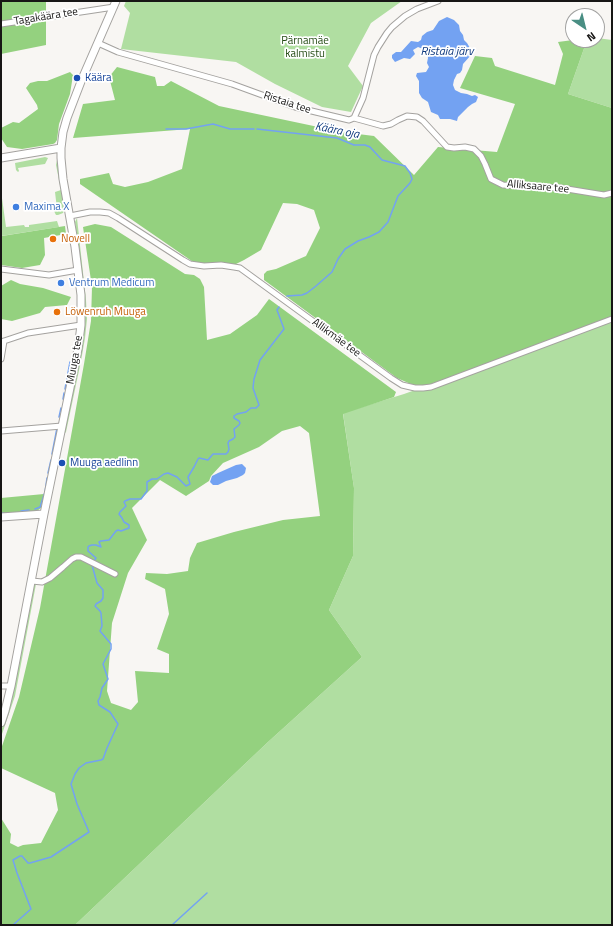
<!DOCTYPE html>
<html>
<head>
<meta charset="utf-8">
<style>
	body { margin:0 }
	#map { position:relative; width:613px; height:926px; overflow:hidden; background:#f8f6f3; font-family:"Titillium Web",sans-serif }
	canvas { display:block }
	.frame { position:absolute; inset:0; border:2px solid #171615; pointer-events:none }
	.north { position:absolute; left:565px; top:8px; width:40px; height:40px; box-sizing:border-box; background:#fff; border:1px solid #a2a2a1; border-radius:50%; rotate:145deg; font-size:11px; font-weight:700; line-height:16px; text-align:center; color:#171615 }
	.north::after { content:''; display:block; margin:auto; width:14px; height:18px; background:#498e83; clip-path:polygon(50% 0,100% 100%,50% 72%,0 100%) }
</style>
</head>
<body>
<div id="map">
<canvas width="613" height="926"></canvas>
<div class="frame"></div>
<div class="north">N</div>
</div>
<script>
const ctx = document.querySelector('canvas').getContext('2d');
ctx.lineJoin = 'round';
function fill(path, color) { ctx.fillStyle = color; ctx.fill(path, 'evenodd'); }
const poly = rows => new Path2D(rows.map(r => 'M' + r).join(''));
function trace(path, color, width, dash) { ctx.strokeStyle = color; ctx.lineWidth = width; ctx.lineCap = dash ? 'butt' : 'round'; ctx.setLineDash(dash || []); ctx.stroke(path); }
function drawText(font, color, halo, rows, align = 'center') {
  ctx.font = font + ' "Titillium Web",sans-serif'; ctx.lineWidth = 3.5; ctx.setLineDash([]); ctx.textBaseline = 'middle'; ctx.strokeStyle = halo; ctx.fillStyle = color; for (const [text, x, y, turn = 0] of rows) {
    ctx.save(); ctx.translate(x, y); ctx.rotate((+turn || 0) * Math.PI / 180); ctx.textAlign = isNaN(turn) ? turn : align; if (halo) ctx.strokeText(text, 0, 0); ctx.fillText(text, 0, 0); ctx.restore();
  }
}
const green = poly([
	[126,1,402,1,371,23,348,66,363,86,351,112,322,107,275,84,236,62,121,49,130,13,124,6],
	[597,38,612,40,612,108,568,94,587,40,597,40],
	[45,157,48,158,45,164,18,168,19,171,18,172,16,170,15,163],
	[57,160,65,209,63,213,58,215,56,215,53,209,57,209,55,192,61,190,56,165],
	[1,191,6,227,24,225,25,227,29,227,29,225,57,221,59,227,1,236],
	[77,218,86,300,87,319,85,338,81,361,66,432,65,433,64,432,84,327,85,311,82,280,75,222],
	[612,320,612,925,75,925,268,742,362,657,329,610,353,556,354,488,343,413,404,394],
	[36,584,15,696,1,737,1,731,8,711,33,588,34,585]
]);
const forest = poly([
	[1,1,46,1,46,45,1,54],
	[573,40,587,40,568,94,612,108,612,320,425,386,413,385,397,378,264,280,264,274,267,271,276,269,306,256,320,228,314,210,297,204,283,203,261,250,244,260,232,266,199,266,80,184,80,179,109,173,113,184,125,187,148,182,182,169,190,129,73,138,83,104,115,100,109,77,117,67,155,77,157,86,164,86,171,81,219,106,342,132,374,136,414,175,438,147,497,152,515,104,460,88,475,56,492,58,495,66,555,85,563,54,558,42],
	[70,72,73,75,70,94,59,124,57,140,55,143,53,144,22,149,7,147,1,138,1,128,13,122,19,123,38,109,37,105,26,88,30,83,38,81,47,81],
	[95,224,111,227,185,274,194,275,200,279,204,287,207,340,230,334,257,315,269,299,396,392,394,397,343,414,354,488,353,556,329,610,362,657,268,742,75,925,1,925,1,818,11,834,10,843,18,847,23,845,41,843,58,810,55,793,1,768,1,749,19,697,40,608,84,364,91,321,92,287,83,227],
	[300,426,309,433,320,516,283,520,234,532,197,543,190,558,188,571,167,574,146,573,145,579,165,589,169,614,157,649,169,654,169,673,135,671,138,702,131,710,111,703,107,691,112,623,128,573,147,540,132,508,160,480,186,496,209,481,211,476,223,463,259,447,282,431],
	[65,226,66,234,44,238,45,255,40,265,22,268,1,265,1,236,2,236],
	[11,280,20,284,43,288,71,297,67,305,45,307,40,313,12,321,1,319,1,286],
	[44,494,41,508,37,511,1,515,1,498]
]);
const water = poly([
	[447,17,454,20,459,25,460,31,463,35,464,40,467,43,470,48,471,55,463,64,462,70,460,73,457,74,454,80,453,85,455,90,461,93,467,94,472,96,475,95,478,97,476,102,472,104,468,107,458,117,457,121,450,119,440,119,438,115,431,112,428,102,422,98,419,93,419,81,416,76,417,73,426,72,429,67,427,63,428,58,427,52,423,49,418,47,413,50,415,54,410,59,404,58,395,62,392,58,392,55,396,52,401,52,411,41,418,42,421,40,422,36,427,32,433,30,439,21],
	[242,464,246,468,245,473,243,475,237,478,226,481,218,485,213,485,210,482,212,476,218,473,236,465]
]);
const stream = poly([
	[166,129,186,129,213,124,230,129,254,129],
	[257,129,337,138,354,145,365,145,370,147,382,160,405,166,410,173,412,179,410,183,398,196,388,222,379,232,369,237,358,241,345,249,338,259,332,272,316,286,307,293,302,295,287,296],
	[65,389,70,362],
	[63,399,64,393],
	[59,417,61,408],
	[52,454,57,428],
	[48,473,51,460],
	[35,509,40,507,45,492,47,478],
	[21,511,29,510],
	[1,513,3,513],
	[94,561,96,558,88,551,88,547,89,546,92,545,96,545,101,547,99,542,101,541,109,540,116,531,118,530,121,531,129,528,129,525,124,522,122,518,119,514,120,512,126,506,124,502,125,501,130,499,141,499,147,491,147,482,152,479,157,479,164,474,168,473,177,477,186,486,190,484,188,477,194,467,198,459,199,458,208,460,213,454,226,454,228,452,229,449,228,443,229,441,233,439,235,437,234,429,239,425,240,423,239,421,234,418,234,416,237,414,246,412,251,408,256,408,259,405,253,388,254,379,260,360,284,329,277,310,279,307],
	[13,925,31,909,17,873,13,860,20,856,22,856,28,863,30,863,51,857,89,832,77,804,71,784,75,774,79,768,86,763,101,760,103,759,107,748,118,724,110,712,99,705,98,701,100,697,102,688,108,679,103,664,111,649,111,644,100,631,102,626,101,613,100,611,95,606,96,604,101,601,103,598,103,590,97,583,92,565],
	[172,925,207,893]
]);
const street = poly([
	[1,24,114,7],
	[98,43,118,52,232,84,295,107,349,120,354,118,363,98,374,55,378,47,387,33,392,27,405,16,417,9,438,1],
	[354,118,383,126,391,124,398,120,407,116,417,117,423,121,447,147,454,148,465,147,474,149,481,156,485,164,491,179,503,185,561,188,604,195,612,193],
	[70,216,90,212,100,212,109,213,118,218,183,260,190,264,204,266,221,265,234,267,240,268,391,378,402,385,415,388,423,388,431,387,612,319],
	[1,269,49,275,78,270],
	[1,342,28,333,81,325],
	[1,359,4,341],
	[1,431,62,426],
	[32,581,42,582,50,578,63,567,72,559,76,557,81,557,115,574],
	[1,686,11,686]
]);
const secondary = poly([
	[1,158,61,148],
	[1,517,44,514],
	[1,723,5,711,11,686,44,514,78,349,81,325,81,295,75,247,63,179,61,158,61,148,63,132,67,118,82,79,116,1]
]);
const markers = [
	[77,78,4,"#1a4fb4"],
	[16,207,4,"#3f7fe0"],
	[53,239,4,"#e8710a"],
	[61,283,4,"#3f7fe0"],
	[57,312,4,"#e8710a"],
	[62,463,4,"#1a4fb4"]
];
const streetNames = [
	["Tagakäära tee",46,17,-9],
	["Ristaia tee",287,103,18],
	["Alliksaare tee",538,187,5],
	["Allikmäe tee",336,338,36],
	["Muuga tee",75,360,-80]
];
const parkNames = [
	["Pärnamäe",305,41],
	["kalmistu",305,54]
];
const transitNames = [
	["Käära",85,78],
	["Muuga aedlinn",70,463]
];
const shopNames = [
	["Maxima X",24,207],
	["Ventrum Medicum",69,283]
];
const foodNames = [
	["Novell",61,239],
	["Löwenruh Muuga",65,312]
];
const waterNames = [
	["Ristaia järv",447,52],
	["Käära oja",337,131,11]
];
fill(green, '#b0dea1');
fill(forest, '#94d17f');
fill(water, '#73a2f2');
trace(stream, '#73a2f2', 1.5);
trace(street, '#a4a29f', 7);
trace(secondary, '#a4a29f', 9);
trace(street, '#fff', 5);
trace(secondary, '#fff', 7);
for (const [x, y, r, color] of markers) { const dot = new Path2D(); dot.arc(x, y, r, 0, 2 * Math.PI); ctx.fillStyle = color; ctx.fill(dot); trace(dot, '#fff', 1.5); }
drawText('11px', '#171615', '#fff', streetNames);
drawText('11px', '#234a13', '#fff', parkNames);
drawText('11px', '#164399', '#fff', transitNames, 'left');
drawText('11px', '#366cbe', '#fff', shopNames, 'left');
drawText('11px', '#c56008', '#fff', foodNames, 'left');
drawText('italic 12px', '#0f397e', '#fff', waterNames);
</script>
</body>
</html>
